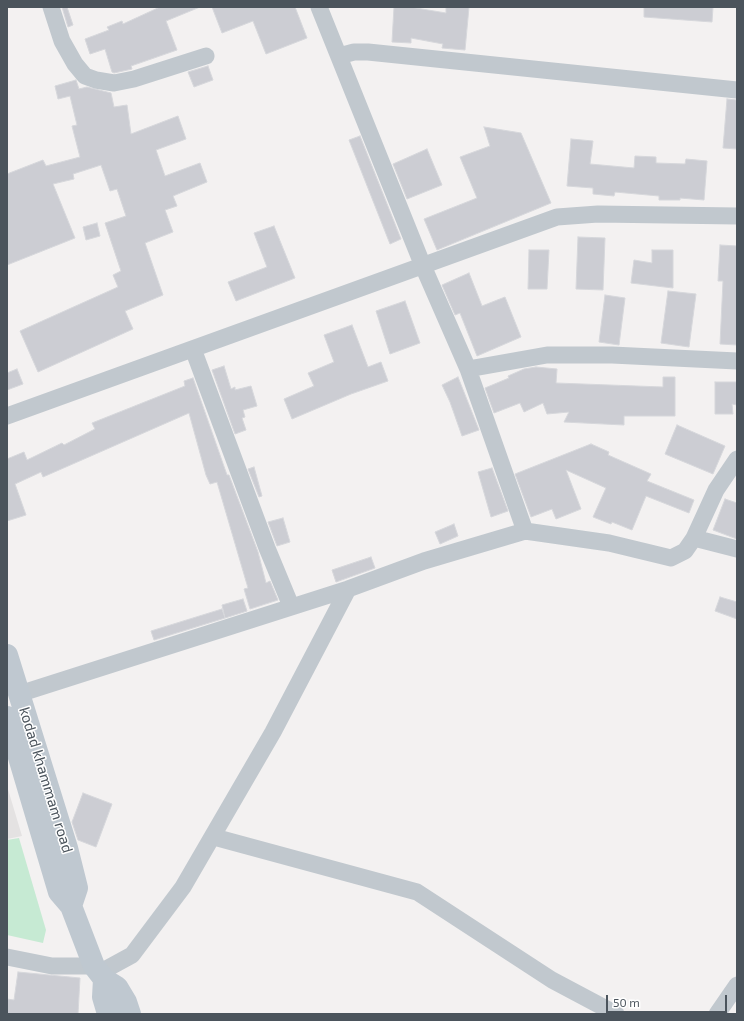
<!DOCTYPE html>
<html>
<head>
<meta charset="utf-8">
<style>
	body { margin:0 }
	#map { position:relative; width:744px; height:1021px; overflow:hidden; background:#f3f1f1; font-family:"Exo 2",sans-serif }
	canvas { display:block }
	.frame { position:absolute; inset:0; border:8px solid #4b545c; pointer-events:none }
	.scale { position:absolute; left:606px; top:995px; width:121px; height:18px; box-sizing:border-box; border:2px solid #4b545c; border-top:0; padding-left:5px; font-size:12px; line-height:14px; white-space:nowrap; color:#4b545c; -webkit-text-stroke:3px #fff; paint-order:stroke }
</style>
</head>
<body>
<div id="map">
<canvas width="744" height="1021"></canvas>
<div class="frame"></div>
<div class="scale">50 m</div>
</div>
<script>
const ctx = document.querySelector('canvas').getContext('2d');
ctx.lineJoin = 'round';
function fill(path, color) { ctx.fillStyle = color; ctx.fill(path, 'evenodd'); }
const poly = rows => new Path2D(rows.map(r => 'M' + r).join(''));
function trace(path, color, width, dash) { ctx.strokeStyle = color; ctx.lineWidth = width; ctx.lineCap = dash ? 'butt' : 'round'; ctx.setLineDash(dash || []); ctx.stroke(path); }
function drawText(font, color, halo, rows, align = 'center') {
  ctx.font = font + ' "Exo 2",sans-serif'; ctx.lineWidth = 3; ctx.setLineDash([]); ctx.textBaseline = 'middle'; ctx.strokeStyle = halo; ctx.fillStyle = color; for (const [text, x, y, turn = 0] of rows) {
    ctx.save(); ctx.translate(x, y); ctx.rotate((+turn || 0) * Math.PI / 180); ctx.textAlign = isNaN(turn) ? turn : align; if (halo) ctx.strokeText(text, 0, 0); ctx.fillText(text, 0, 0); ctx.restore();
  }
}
const education = poly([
	[7,786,22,836,7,839]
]);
const green = poly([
	[19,838,46,930,43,943,7,935,7,840]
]);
const building = poly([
	[62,7,67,7,73,25,68,27,62,7],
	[160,7,200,7,166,21,177,50,131,66,132,69,114,73,112,72,105,49,90,54,85,39,109,30,107,27,122,21,123,24,160,7],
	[212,7,295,7,307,38,266,54,253,21,222,33,212,7],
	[394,7,410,7,446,13,446,7,469,7,465,50,442,48,443,44,411,38,411,43,392,42,394,7],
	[644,7,713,7,712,22,644,17,644,7],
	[208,66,213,80,194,87,188,72,208,66],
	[76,80,79,89,87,87,111,93,114,107,127,105,131,134,178,116,186,139,156,150,165,176,200,163,207,182,173,196,177,206,165,210,173,232,145,243,163,295,125,311,133,329,38,372,20,331,118,287,113,275,121,271,105,223,126,216,117,189,110,191,101,165,73,174,74,179,53,184,75,238,7,265,7,174,43,160,46,166,80,157,72,126,77,125,70,96,58,99,55,86,76,80],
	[727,99,737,100,737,149,723,148,727,99],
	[484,127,521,133,551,203,437,250,424,219,477,198,460,157,490,146,484,127],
	[360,136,401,239,390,244,349,140,360,136],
	[571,139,593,141,590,164,634,168,635,156,656,157,656,163,685,164,686,159,707,161,704,200,680,198,680,200,659,200,659,196,615,192,614,196,593,194,593,188,567,186,571,139],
	[427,149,442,185,407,199,393,164,427,149],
	[97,223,100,236,86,240,83,227,97,223],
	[274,226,295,278,236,301,228,282,267,267,254,233,274,226],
	[578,237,605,238,603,290,576,289,578,237],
	[720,245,737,246,737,345,720,344,723,281,718,281,720,245],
	[529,250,549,250,547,289,528,289,529,250],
	[652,250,673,250,673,288,631,283,634,260,652,263,652,250],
	[469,273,482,306,505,297,521,337,477,356,460,313,455,315,442,285,469,273],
	[668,291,696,294,689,347,661,343,668,291],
	[605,295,625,298,619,345,599,342,605,295],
	[405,301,420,343,390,354,376,311,405,301],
	[352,325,368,367,381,362,388,381,351,394,292,419,284,399,314,386,308,373,334,362,324,335,352,325],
	[224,366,231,389,235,387,235,390,251,386,257,406,243,410,245,417,242,418,246,430,235,434,212,370,224,366],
	[536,367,557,369,556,383,663,387,663,377,675,377,675,416,624,416,624,425,564,422,569,412,547,414,543,403,524,412,520,403,494,413,485,388,509,378,508,376,524,369,536,367],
	[17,369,23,384,7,390,7,373,17,369],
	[458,377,479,430,462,436,450,402,442,385,458,377],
	[193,378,227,475,229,475,258,552,266,583,270,581,278,600,250,609,244,589,248,588,217,482,210,484,206,475,189,413,43,477,41,472,15,484,26,515,7,521,7,459,24,452,27,460,62,443,64,445,95,429,92,423,185,386,184,381,193,378],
	[715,382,737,382,737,405,732,404,733,414,715,414,715,382],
	[677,425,725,446,713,474,665,454,677,425],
	[591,444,609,452,608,455,651,474,647,481,694,500,689,513,646,496,632,530,612,522,611,524,593,517,606,488,566,470,581,509,556,519,552,509,531,517,515,474,591,444],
	[254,467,262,496,259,497,248,469,254,467],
	[492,468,508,511,491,517,478,472,492,468],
	[725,499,737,503,737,539,713,530,725,499],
	[283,518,290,542,277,546,268,522,283,518],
	[454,524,458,536,440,544,435,532,454,524],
	[371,557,375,568,336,582,332,570,371,557],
	[720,597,737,602,737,619,715,611,720,597],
	[243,599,247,611,225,618,222,605,243,599],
	[222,609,225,618,154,640,151,631,222,609],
	[83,793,112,804,96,847,78,840,72,822,83,793],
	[18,972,80,978,78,1014,7,1014,7,999,14,1000,18,972]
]);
const minor = poly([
	[51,7,62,41,75,64,85,76,96,80,114,83,134,79,206,56],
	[319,7,423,266,468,369,525,531],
	[339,56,354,52,368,52,737,90],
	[193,349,267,548,291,606],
	[468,369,547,355,612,355,737,361],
	[7,416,557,217,598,214,737,216],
	[694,538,737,549],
	[19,694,348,589,424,561,525,531,609,543,671,558,685,551,694,538,716,490,737,459],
	[214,837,417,892,552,980,616,1014],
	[7,957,52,966,94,966],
	[99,973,132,955,183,887,273,732,348,589],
	[717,1014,737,985]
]);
const secondary = poly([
	[7,655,67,848,77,888,71,906],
	[7,717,59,892,71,906,94,966,104,979,103,997,108,1014],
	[104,979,117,987,126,1002,130,1014]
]);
const streetNames = [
	["kodad khammam road",46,780,73]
];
fill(education, '#e4e2e2');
fill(green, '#c6ead3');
fill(building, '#cccdd3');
trace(building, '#d6d7db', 1);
trace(minor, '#c1c8ce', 17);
trace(secondary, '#bfc8d0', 22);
drawText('15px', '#4b545c', '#fff', streetNames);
</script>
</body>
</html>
